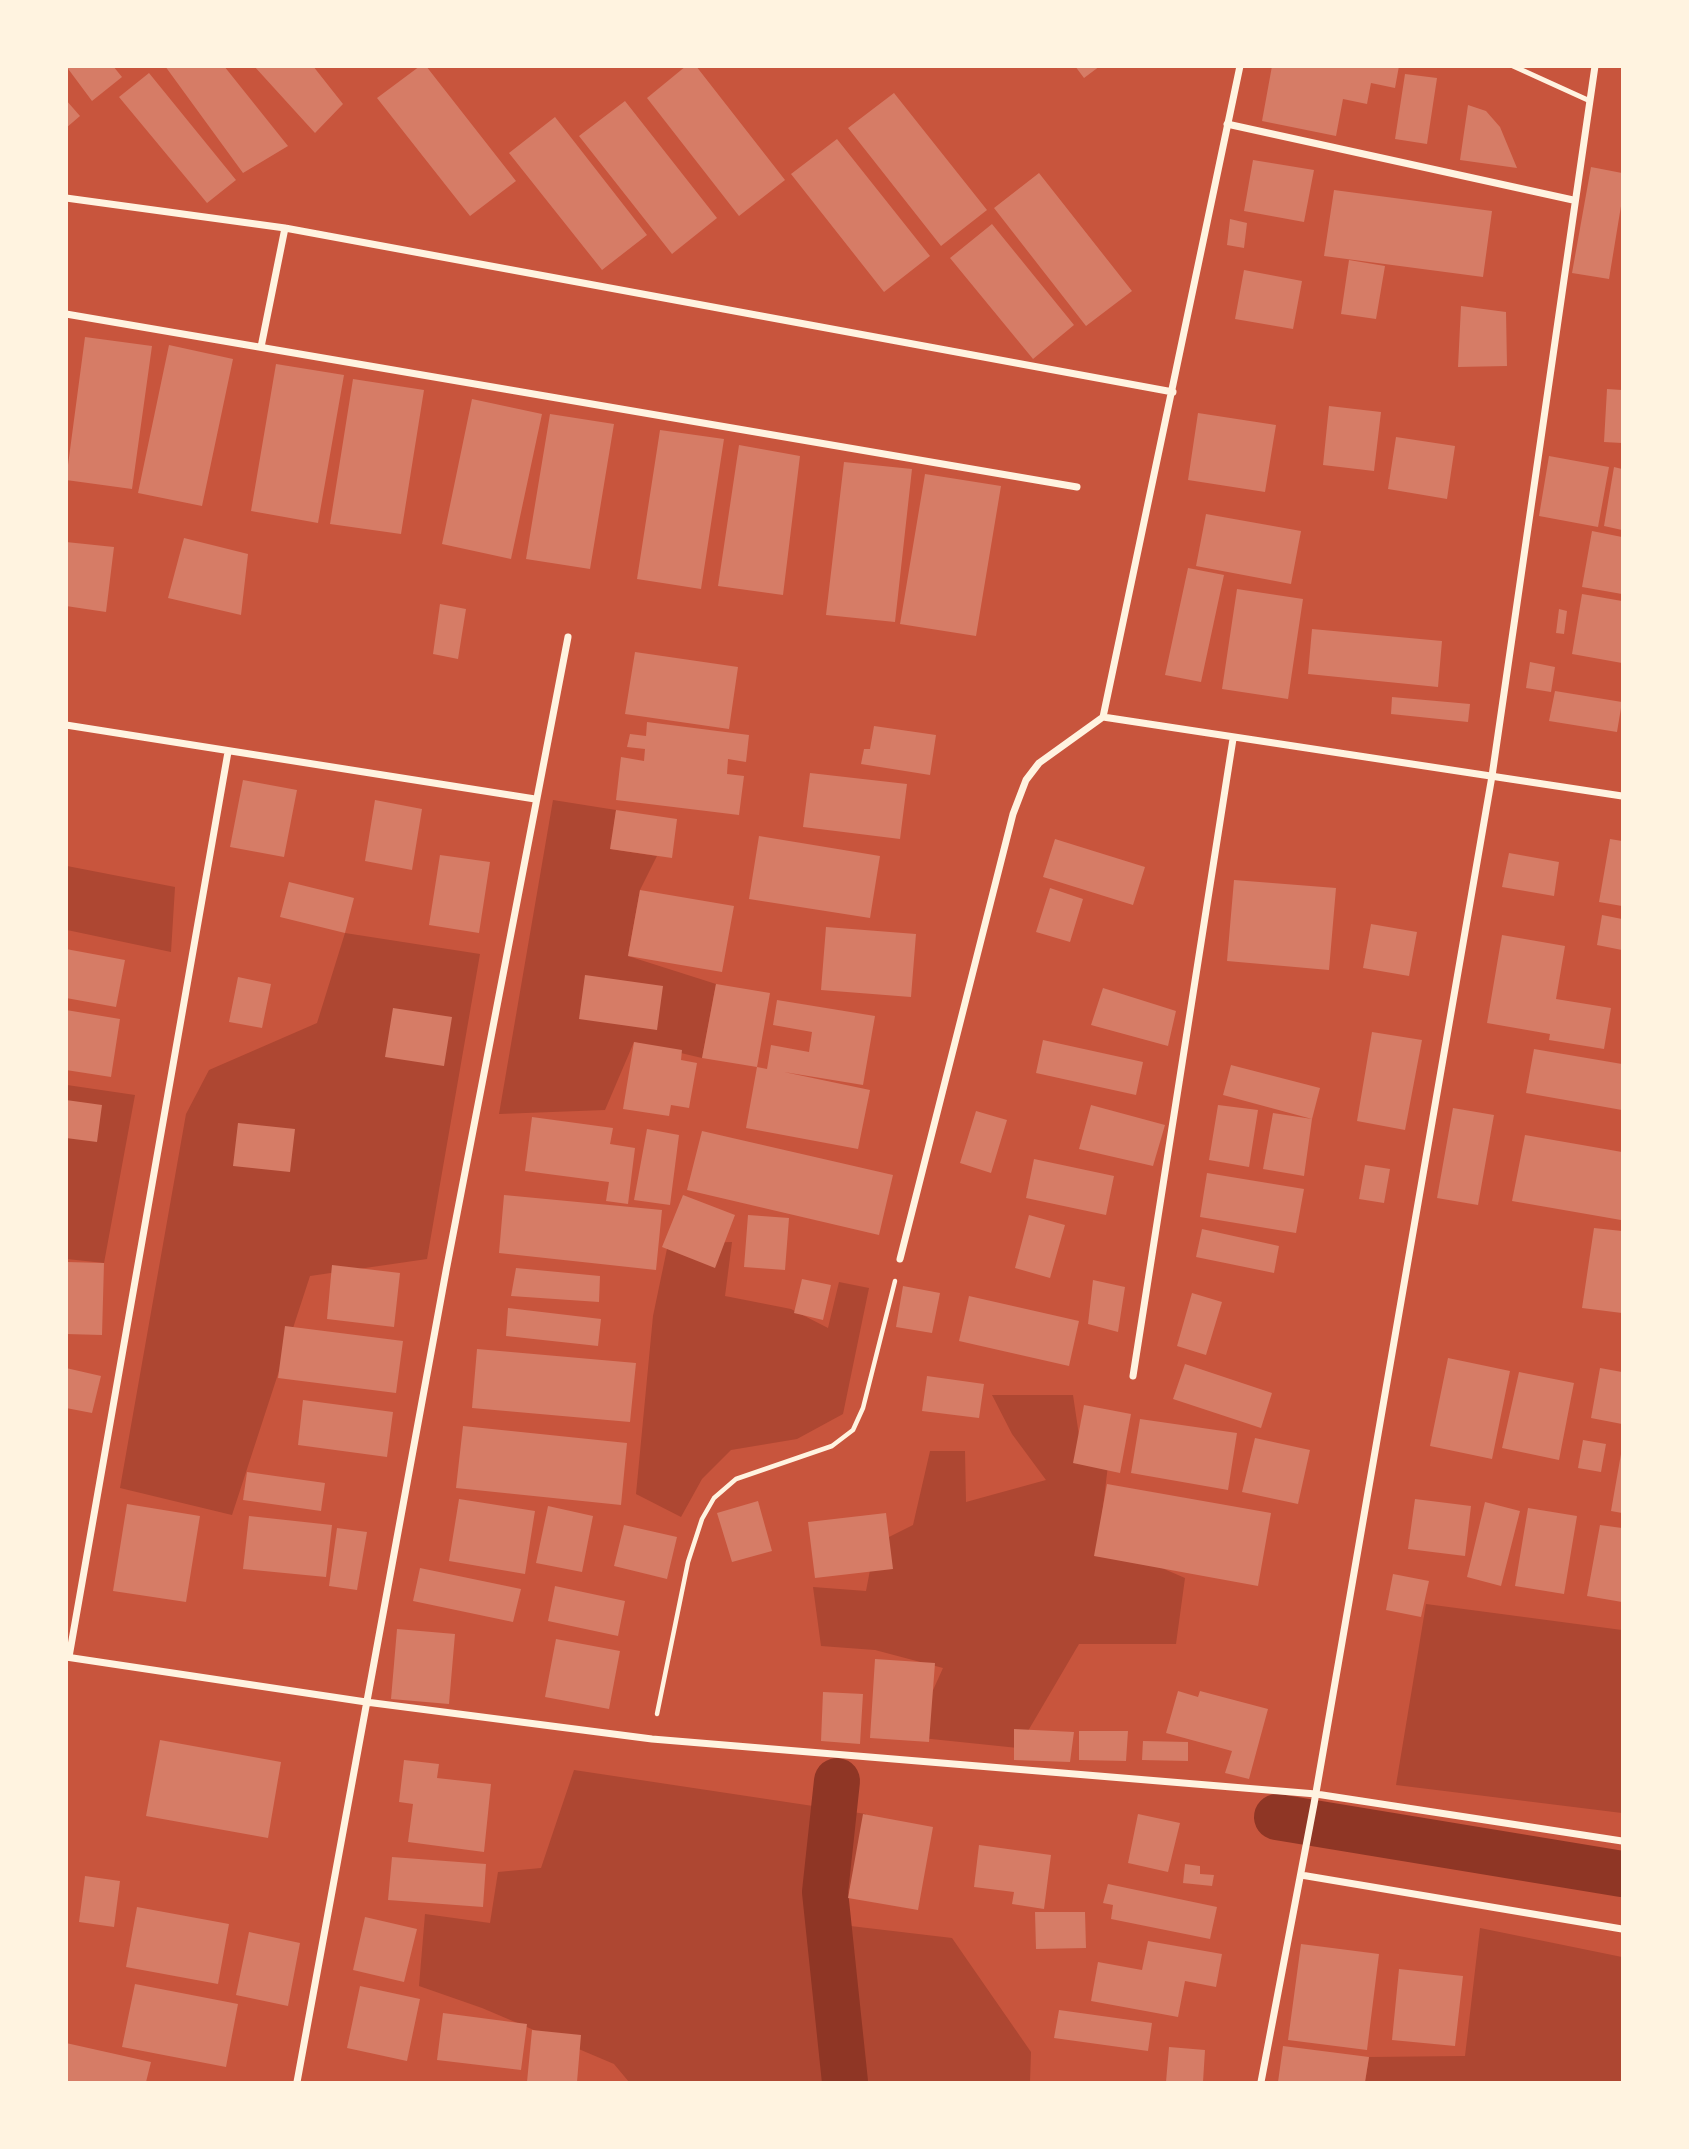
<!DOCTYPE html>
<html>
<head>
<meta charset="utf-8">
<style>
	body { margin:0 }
	#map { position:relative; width:1689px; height:2149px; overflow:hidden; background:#c8553d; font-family:Helvetica,sans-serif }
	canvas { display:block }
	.frame { position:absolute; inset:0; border:68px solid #fff3e0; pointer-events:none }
</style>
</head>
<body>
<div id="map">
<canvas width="1689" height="2149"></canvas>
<div class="frame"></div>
</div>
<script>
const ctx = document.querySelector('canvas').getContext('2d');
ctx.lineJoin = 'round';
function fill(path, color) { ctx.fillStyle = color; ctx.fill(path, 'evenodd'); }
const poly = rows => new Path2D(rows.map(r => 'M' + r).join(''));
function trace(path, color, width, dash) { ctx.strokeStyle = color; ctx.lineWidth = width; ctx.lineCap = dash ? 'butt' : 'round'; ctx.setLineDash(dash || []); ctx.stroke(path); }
const green = poly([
	[553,800,616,810,611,849,657,856,640,890,628,956,716,984,702,1058,634,1042,605,1110,499,1114],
	[67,866,175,887,171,952,67,930],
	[345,933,480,954,427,1259,310,1276,232,1515,120,1488,186,1114,209,1070,317,1023],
	[67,1085,135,1095,104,1263,67,1259],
	[732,1242,725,1296,791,1309,828,1328,839,1282,869,1288,843,1414,797,1439,731,1450,702,1479,681,1517,636,1494,653,1316,668,1244],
	[992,1395,1073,1395,1081,1449,1108,1465,1099,1541,1185,1578,1176,1644,1079,1644,1018,1748,912,1737,943,1668,875,1650,821,1646,813,1587,866,1591,875,1544,913,1525,930,1451,965,1451,966,1502,1046,1480,1012,1434],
	[1426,1604,1622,1630,1622,1813,1396,1785],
	[574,1770,866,1814,842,1925,952,1938,1031,2052,1030,2082,629,2082,614,2064,482,2008,419,1986,425,1914,490,1923,498,1872,541,1868],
	[1480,1928,1622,1957,1622,2082,1365,2082,1369,2057,1465,2056]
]);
const canal = poly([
	[837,1781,825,1892,845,2082],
	[1277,1817,1622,1874]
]);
const building = poly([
	[66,66,113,66,122,77,92,101],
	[165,66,224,66,288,146,243,173],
	[254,66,313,66,343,104,315,133],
	[420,66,426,66,516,181,470,216,377,98],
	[686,66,696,66,785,180,739,216,647,98],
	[1075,66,1100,66,1084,78],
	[1272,66,1399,66,1395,88,1371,83,1367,104,1343,99,1336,136,1262,121],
	[149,73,236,180,207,203,119,97],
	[1405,74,1437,78,1427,144,1395,139],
	[894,93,987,210,941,246,848,128],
	[66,100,80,116,66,128],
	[625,101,717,218,672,254,579,136],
	[1468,105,1486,111,1500,127,1517,168,1460,160],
	[555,117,647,235,602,270,509,153],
	[837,139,930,256,884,292,791,174],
	[1253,160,1314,170,1304,222,1244,211],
	[1591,167,1622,173,1622,200,1609,279,1572,273],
	[1039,173,1132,291,1086,326,994,208],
	[1334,190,1492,211,1483,277,1324,256],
	[1230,219,1247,223,1244,248,1227,245],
	[992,224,1074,325,1033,359,950,258],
	[1349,260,1385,266,1376,319,1341,314],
	[1244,270,1302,281,1293,329,1235,319],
	[1461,306,1506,312,1507,366,1458,367],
	[85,337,152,346,132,489,66,480],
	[169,345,233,359,202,506,138,493],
	[276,364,344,375,318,523,251,511],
	[353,379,424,390,401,534,330,524],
	[1607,389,1622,390,1622,443,1604,442],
	[472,399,542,414,511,559,442,544],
	[1329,406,1381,412,1374,471,1323,465],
	[1198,413,1276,425,1265,492,1188,480],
	[550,414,614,424,590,569,526,559],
	[660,430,724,439,701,589,637,579],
	[1396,437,1455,446,1447,499,1388,489],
	[739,445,800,456,783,595,718,586],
	[1549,456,1609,467,1598,527,1539,516],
	[844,462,912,469,895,622,826,615],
	[1614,467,1622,469,1622,530,1604,526],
	[925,474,1001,486,976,636,900,624],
	[1206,514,1301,531,1291,584,1196,566],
	[1592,531,1622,537,1622,594,1582,587],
	[184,538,248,554,241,615,168,598],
	[66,542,114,547,106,612,66,606],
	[1188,568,1224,575,1201,682,1165,675],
	[1237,589,1303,599,1288,699,1222,689],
	[1582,594,1622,601,1622,663,1572,654],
	[440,604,466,609,458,659,433,654],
	[1559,609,1567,611,1564,634,1556,633],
	[1312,629,1442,641,1438,687,1308,674],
	[635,652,738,667,729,729,625,714],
	[1530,662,1555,667,1551,692,1526,688],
	[1555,691,1622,702,1617,732,1549,721],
	[1392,697,1470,704,1468,722,1391,714],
	[647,722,749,735,746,762,728,759,727,774,744,776,739,815,616,800,621,757,644,761,645,749,627,747,630,734,646,736],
	[874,726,936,735,930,775,861,764,864,749,870,749],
	[810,773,907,784,900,839,803,827],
	[243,780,297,790,284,857,230,847],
	[375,800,422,809,412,870,365,861],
	[616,810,677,819,672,858,610,849],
	[759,836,880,856,870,918,749,899],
	[1055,839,1145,867,1133,905,1043,877],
	[1610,839,1622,841,1622,906,1599,902],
	[1509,853,1559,862,1554,896,1502,887],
	[440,855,490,862,479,933,429,925],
	[1234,880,1336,888,1329,970,1227,961],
	[289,882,354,898,345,933,280,917],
	[1050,888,1083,899,1070,942,1036,932],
	[640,890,734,906,722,972,628,956],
	[1602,915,1622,919,1622,950,1597,945],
	[1371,924,1417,932,1409,976,1363,968],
	[826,927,916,934,911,997,821,990],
	[1502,935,1565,946,1556,999,1611,1008,1604,1049,1549,1040,1550,1034,1487,1023],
	[66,949,125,960,116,1007,66,998],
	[585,975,663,986,657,1030,579,1019],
	[238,977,271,984,262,1028,229,1022],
	[716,984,770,993,757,1067,702,1058],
	[1103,988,1176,1011,1168,1046,1091,1025],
	[777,1000,875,1016,863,1085,784,1072,870,1090,858,1149,746,1128,757,1067,767,1069,771,1045,809,1052,812,1032,773,1025],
	[393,1008,452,1017,444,1066,385,1057],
	[66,1010,120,1019,111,1077,66,1070],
	[1372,1032,1422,1040,1405,1130,1357,1121],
	[1043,1040,1143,1062,1136,1095,1036,1073],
	[634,1042,682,1050,681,1060,697,1063,689,1108,671,1105,669,1116,623,1109],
	[1534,1049,1622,1064,1622,1110,1526,1093],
	[1231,1065,1320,1088,1312,1119,1223,1095],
	[66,1100,102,1105,97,1142,66,1138],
	[1091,1105,1165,1125,1153,1166,1079,1149],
	[1218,1105,1258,1110,1249,1167,1209,1160],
	[1453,1108,1494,1115,1478,1205,1437,1198],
	[976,1111,1007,1120,991,1173,960,1163],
	[1273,1113,1312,1119,1304,1176,1263,1169],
	[532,1117,613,1128,610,1144,635,1148,628,1204,606,1201,609,1182,525,1171],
	[238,1123,295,1129,290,1172,233,1166],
	[647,1129,679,1135,670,1205,634,1200],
	[702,1131,893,1175,879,1235,687,1190],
	[1525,1135,1622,1152,1621,1220,1512,1201],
	[1034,1159,1114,1176,1106,1215,1026,1198],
	[1365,1165,1390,1169,1384,1203,1359,1199],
	[1207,1173,1304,1189,1296,1233,1200,1217],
	[504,1195,662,1210,656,1270,499,1253],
	[683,1195,735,1215,715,1268,662,1247],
	[748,1215,789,1218,785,1270,744,1267],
	[1029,1215,1065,1225,1050,1278,1015,1268],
	[1594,1228,1622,1231,1622,1313,1582,1308],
	[1202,1229,1279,1246,1274,1273,1196,1257],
	[66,1262,104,1263,102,1335,66,1334],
	[332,1265,400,1273,394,1327,327,1319],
	[516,1268,600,1276,599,1302,511,1296],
	[802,1279,831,1285,823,1320,794,1313],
	[1093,1280,1125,1287,1118,1332,1088,1324],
	[903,1286,940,1293,932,1333,896,1327],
	[1192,1293,1222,1302,1206,1355,1177,1346],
	[969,1296,1079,1321,1069,1366,959,1341],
	[508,1308,601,1319,598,1346,506,1336],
	[285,1326,403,1341,396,1393,278,1378],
	[477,1349,636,1363,630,1422,472,1408],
	[1448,1358,1510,1371,1492,1459,1430,1446],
	[1185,1364,1272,1393,1261,1428,1173,1399],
	[66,1368,101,1376,92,1413,66,1408],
	[1600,1368,1622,1372,1622,1424,1591,1418],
	[1519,1372,1574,1383,1559,1460,1502,1448],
	[927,1376,984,1384,979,1418,922,1411],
	[303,1400,393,1412,387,1457,298,1445],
	[1084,1405,1131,1414,1120,1473,1073,1463],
	[1140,1419,1237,1433,1228,1490,1131,1473],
	[463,1426,627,1443,621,1505,456,1488],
	[1255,1438,1310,1450,1298,1504,1242,1492],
	[1583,1440,1606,1444,1601,1472,1578,1468],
	[1621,1454,1622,1454,1622,1513,1611,1511],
	[247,1472,325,1483,321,1511,243,1500],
	[1107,1484,1271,1513,1258,1586,1094,1556],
	[459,1499,535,1511,525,1574,449,1561],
	[1415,1499,1471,1506,1465,1556,1408,1549],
	[758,1501,772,1551,732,1562,717,1513],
	[1485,1502,1520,1511,1501,1586,1467,1577],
	[127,1504,200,1516,186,1602,113,1591],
	[548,1506,593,1516,582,1572,536,1563],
	[1528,1508,1577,1516,1564,1594,1515,1586],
	[886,1513,893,1569,815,1578,808,1522],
	[249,1516,332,1525,326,1577,243,1569],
	[624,1525,677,1537,667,1579,614,1566],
	[1600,1525,1622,1528,1622,1602,1587,1596],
	[337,1528,367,1532,357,1590,329,1586],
	[420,1568,521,1589,513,1622,413,1601],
	[1393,1574,1429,1581,1421,1617,1386,1610],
	[555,1586,625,1601,618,1636,548,1621],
	[397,1629,455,1634,449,1704,391,1699],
	[556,1639,620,1651,609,1709,545,1697],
	[875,1659,935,1663,929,1742,870,1738],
	[1178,1691,1198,1697,1200,1691,1268,1709,1249,1779,1225,1773,1232,1751,1166,1733],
	[823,1692,863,1694,860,1744,821,1741],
	[1014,1729,1074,1732,1070,1762,1014,1760],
	[1079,1731,1128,1731,1126,1761,1079,1760],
	[160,1740,281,1762,268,1838,146,1816],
	[1143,1741,1188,1742,1188,1761,1142,1760],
	[404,1760,439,1764,437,1778,491,1784,484,1852,408,1842,413,1804,399,1802],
	[863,1814,933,1827,918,1910,848,1898],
	[1138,1814,1180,1823,1168,1872,1128,1863],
	[979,1845,1051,1855,1044,1909,1012,1904,1014,1892,974,1887],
	[392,1857,486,1864,483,1907,388,1900],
	[1185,1864,1200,1866,1200,1874,1214,1875,1212,1886,1183,1883],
	[85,1876,120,1881,114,1927,79,1922],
	[1108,1884,1217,1907,1210,1939,1111,1919,1113,1905,1103,1903],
	[137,1907,229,1924,218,1984,126,1967],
	[1035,1912,1085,1912,1086,1948,1036,1949],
	[365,1917,417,1929,404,1982,353,1970],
	[249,1932,300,1943,288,2006,236,1995],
	[1148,1941,1222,1954,1216,1987,1185,1981,1178,2017,1091,2001,1098,1962,1142,1970],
	[1301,1944,1379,1954,1367,2050,1288,2040],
	[1399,1969,1463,1976,1455,2046,1392,2040],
	[135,1984,238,2004,226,2067,122,2047],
	[360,1986,420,1999,407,2061,347,2048],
	[1059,2010,1152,2023,1148,2051,1054,2038],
	[443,2013,527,2024,521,2070,437,2060],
	[532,2030,581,2035,577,2082,527,2082],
	[66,2043,151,2062,146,2082,66,2082],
	[1283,2046,1369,2057,1365,2082,1278,2082],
	[1169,2047,1205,2050,1203,2082,1166,2082]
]);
const path = poly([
	[657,1714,688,1562,702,1519,714,1498,736,1479,832,1446,853,1430,863,1408,895,1281]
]);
const service = poly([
	[1513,66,1590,101]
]);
const minor = poly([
	[1227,124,1573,200],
	[66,198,285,228,1173,392],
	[66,314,1077,487],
	[261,347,285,228],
	[1103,717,1240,66],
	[1103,717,1622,796],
	[66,725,535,799],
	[900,1259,1013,814,1026,780,1039,763,1103,717],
	[1133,1376,1233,739],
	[66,1657,366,1702,652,1739,1316,1794,1622,1841],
	[69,1657,228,752],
	[1301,1875,1622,1929],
	[297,2082,446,1271,568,637],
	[1261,2082,1314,1804,1492,776,1595,66]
]);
fill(green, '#ae4732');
trace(canal, '#8f3625', 46);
fill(building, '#d67c66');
trace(path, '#fff3e0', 4.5);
trace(service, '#fff3e0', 5);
trace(minor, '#fff3e0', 7);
</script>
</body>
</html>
